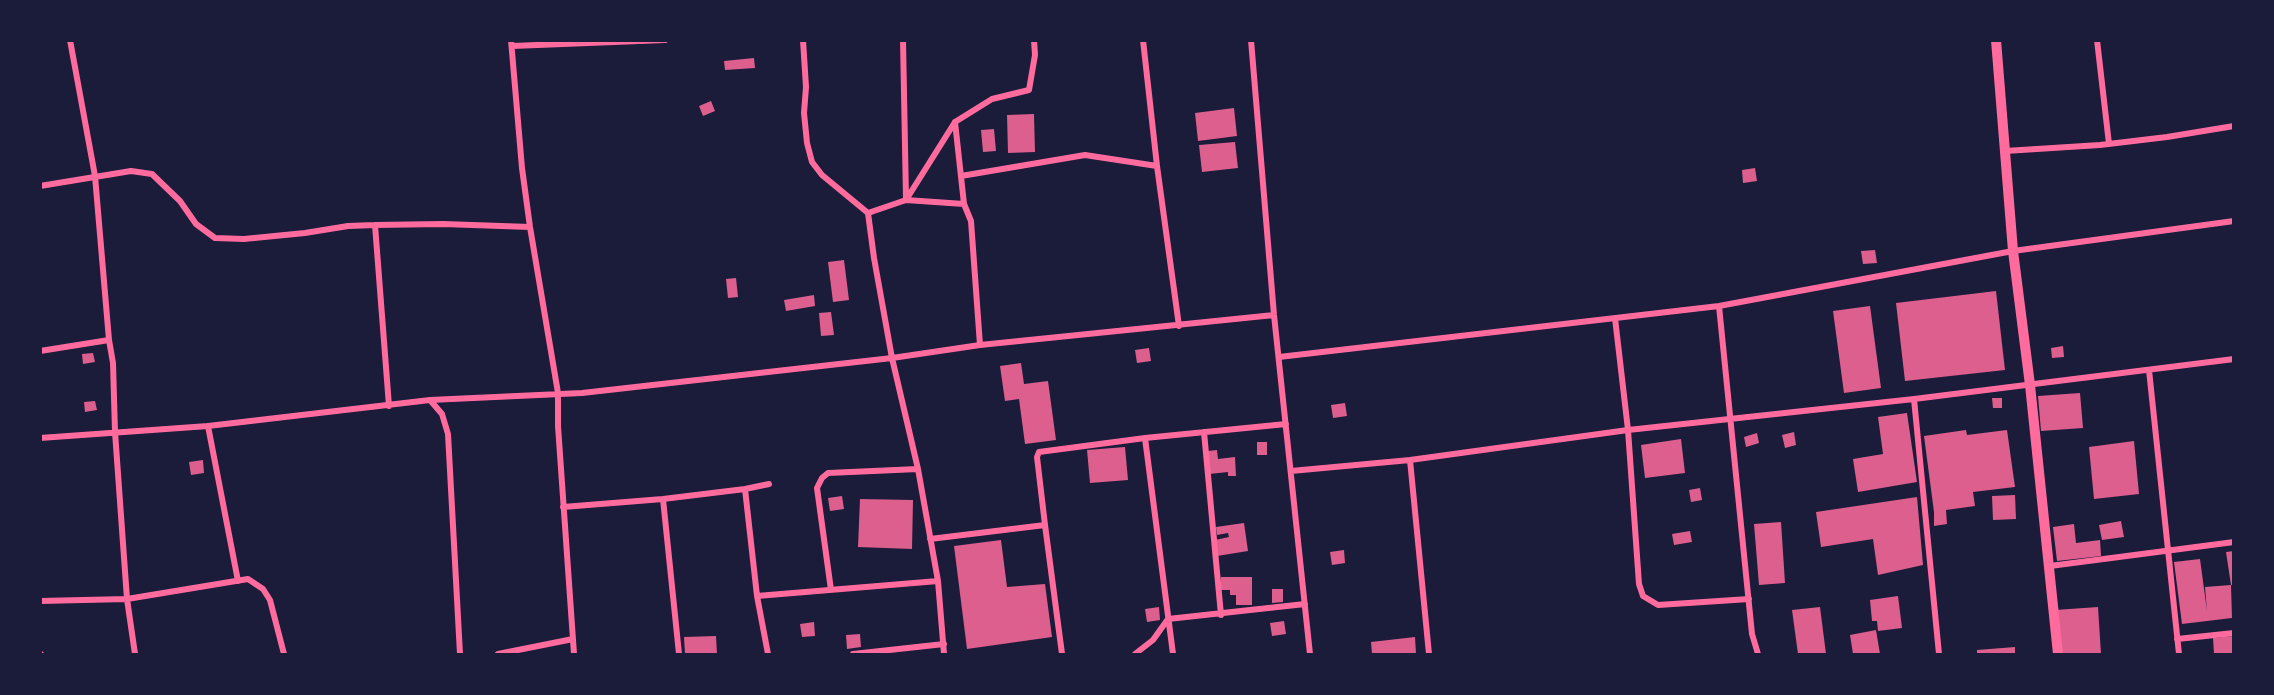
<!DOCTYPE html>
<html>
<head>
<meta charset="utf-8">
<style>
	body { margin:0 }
	#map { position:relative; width:2274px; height:695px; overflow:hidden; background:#1b1b3a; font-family:"Zilla Slab",serif }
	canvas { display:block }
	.frame { position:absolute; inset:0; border:42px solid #1b1b3a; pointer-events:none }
</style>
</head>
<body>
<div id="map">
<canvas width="2274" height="695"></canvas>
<div class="frame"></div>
</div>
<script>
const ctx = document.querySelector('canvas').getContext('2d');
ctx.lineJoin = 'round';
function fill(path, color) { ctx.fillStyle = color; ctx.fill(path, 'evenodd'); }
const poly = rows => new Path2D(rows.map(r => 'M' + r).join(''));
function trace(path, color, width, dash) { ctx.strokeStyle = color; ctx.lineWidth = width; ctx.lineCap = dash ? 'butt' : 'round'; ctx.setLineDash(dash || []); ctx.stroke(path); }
const building = poly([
	[754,58,755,68,725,70,724,61],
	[711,101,715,111,703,116,699,106],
	[1234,108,1237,136,1198,141,1195,113],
	[1034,114,1035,152,1008,153,1007,115],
	[994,129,996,151,983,152,981,130],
	[1235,142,1238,168,1202,172,1199,145],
	[1755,168,1757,181,1743,183,1742,170],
	[1875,250,1877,263,1863,264,1861,251],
	[844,260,849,300,833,302,828,262],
	[736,278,738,297,728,298,726,279],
	[1996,291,2005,370,1905,381,1896,303],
	[814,295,815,306,786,311,784,300],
	[1870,306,1881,388,1844,393,1833,311],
	[831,312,834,335,821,336,819,313],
	[2063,346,2064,357,2052,358,2051,348],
	[1149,348,1151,361,1137,363,1135,350],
	[93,353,95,362,83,364,82,354],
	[1021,363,1024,384,1048,381,1056,440,1025,444,1019,399,1005,401,1000,366],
	[2080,393,2083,428,2041,431,2038,396],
	[1992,398,2002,398,2002,408,1993,408],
	[95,401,97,410,85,412,84,402],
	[1345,403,1347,416,1333,418,1331,405],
	[1907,413,1917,482,1858,492,1853,459,1883,454,1878,417],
	[1966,430,1967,435,2007,430,2015,487,1973,492,1975,506,1946,510,1947,524,1934,526,1934,512,1924,436],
	[1794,432,1796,445,1785,448,1782,435],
	[1757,433,1759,443,1746,447,1744,437],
	[1681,439,1685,473,1645,478,1641,445],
	[2134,441,2139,494,2094,499,2089,447],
	[1257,442,1267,442,1267,455,1257,455],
	[1125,447,1128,480,1090,483,1087,450],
	[1217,450,1218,459,1235,457,1236,476,1228,476,1228,472,1209,474,1208,451],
	[203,460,204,473,191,475,189,462],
	[1700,488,1702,500,1691,502,1689,490],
	[2015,495,2016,519,1993,520,1992,496],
	[842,496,844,509,830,511,828,498],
	[1917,497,1923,565,1878,575,1873,539,1821,547,1816,512],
	[860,499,913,500,912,549,858,547],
	[2121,521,2124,537,2102,540,2099,525],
	[1781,522,1785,583,1759,585,1754,524],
	[1244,523,1248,551,1217,556,1215,540,1229,537,1228,533,1217,535,1216,527],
	[2074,524,2076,543,2100,540,2101,556,2057,561,2053,527],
	[1690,531,1692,542,1674,545,1672,534],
	[1001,540,1007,587,1045,584,1052,637,967,649,954,546],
	[1344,550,1345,563,1332,565,1330,552],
	[2234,551,2234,585,2231,585,2226,552],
	[2200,559,2207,611,2205,587,2231,585,2232,618,2182,624,2174,562],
	[1221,577,1252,577,1252,605,1236,605,1236,595,1230,595,1230,590,1220,590],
	[1272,589,1283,589,1283,602,1272,603],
	[1898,596,1902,628,1878,631,1877,621,1872,621,1870,600],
	[1159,607,1160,620,1147,622,1145,609],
	[1820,607,1826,654,1798,654,1792,610],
	[2098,607,2101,654,2059,654,2055,610],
	[1284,621,1286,634,1272,636,1270,623],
	[814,622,815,636,802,637,800,624],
	[1876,630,1880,654,1853,654,1850,635],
	[860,634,861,647,847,649,846,635],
	[716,636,717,654,685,654,684,637],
	[2234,636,2234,654,2214,654,2213,638],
	[1415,637,1416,654,1372,654,1371,642],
	[2015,647,2015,654,1977,654,1977,650]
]);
const minor = poly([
	[70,40,95,176,109,340],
	[511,40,522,168,530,227,558,393,558,426,574,654],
	[803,40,806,87,804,113,807,143,812,162,822,175,868,213,874,258,892,358,918,469,938,581,944,654],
	[903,40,906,199],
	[1143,40,1157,166,1179,326],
	[1251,40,1274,315,1310,654],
	[2097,40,2109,144],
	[512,46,665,40],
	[955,122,964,204],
	[2005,151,2100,145,2167,137,2234,126],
	[961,176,1085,155,1157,166],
	[40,186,131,171,152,174,180,201,196,224,215,238,244,239,305,233,348,226,375,225,443,224,530,227],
	[906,200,955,122,992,99,1029,90,1035,55,1034,40],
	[868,213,906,200,964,204,971,221,980,345],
	[375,225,389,406],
	[1719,306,1752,634,1758,654],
	[1615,318,1628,430,1639,584,1643,596,1658,605,1749,599],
	[40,351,109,340,113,363,115,432,127,599,135,654],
	[1279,357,1719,306,2013,251,2234,221],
	[2149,370,2179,654],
	[1914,399,1939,654],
	[430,400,582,393,892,358,980,345,1274,315],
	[208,426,238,581],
	[1204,432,1221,615],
	[40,438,208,426,430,400,442,414,448,434,460,654],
	[1410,460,1429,654],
	[1291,471,1410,460,1628,430,1914,399,2234,359],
	[745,489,757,596,768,654],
	[663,499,679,654],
	[563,507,663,499,745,489,769,484],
	[1045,525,1062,654],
	[930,539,1045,525,1037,457,1039,452,1145,438],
	[2050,566,2234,542],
	[831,590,817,488,822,478,828,473,918,469],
	[757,596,938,581],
	[40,601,127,599,248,579,263,589,270,600,284,654],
	[2177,639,2234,633],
	[40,653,41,654],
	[498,654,573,639],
	[853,654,944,644],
	[1135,654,1153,640,1168,619,1305,604],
	[1173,654,1145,438,1286,424]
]);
const tertiary = poly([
	[1996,40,2013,251,2030,385,2058,654]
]);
fill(building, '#dd5f8e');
trace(minor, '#ff6b9d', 6);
trace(tertiary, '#ff6b9d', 10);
</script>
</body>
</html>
